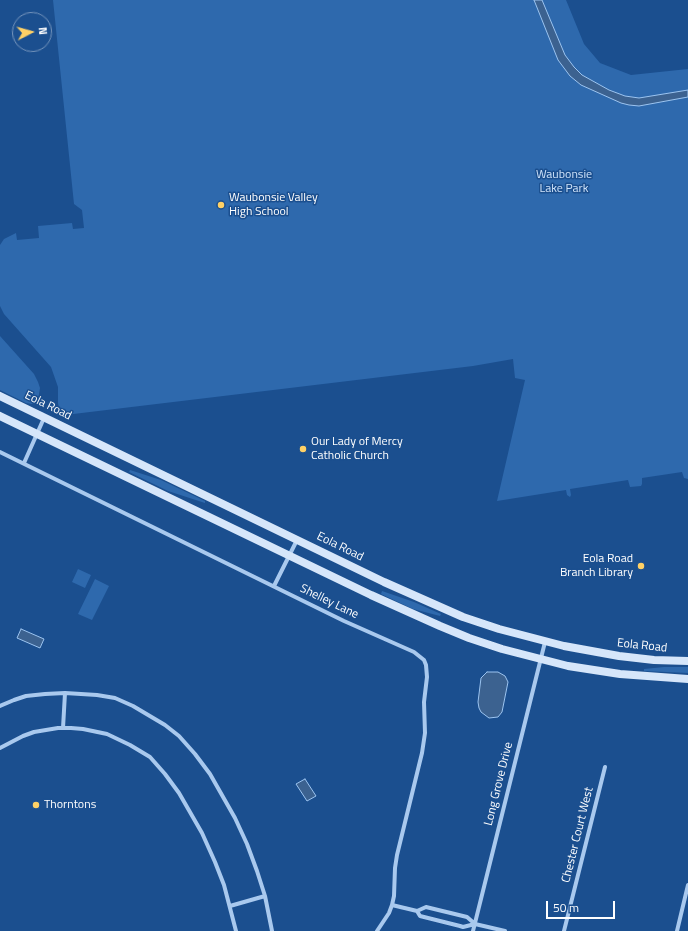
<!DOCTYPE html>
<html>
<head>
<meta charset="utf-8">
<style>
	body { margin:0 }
	#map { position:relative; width:688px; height:931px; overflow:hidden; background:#1b4f8f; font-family:"Titillium Web",sans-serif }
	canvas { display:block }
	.north { position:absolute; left:12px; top:12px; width:40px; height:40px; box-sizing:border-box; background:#1b4f8f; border:1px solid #7695bc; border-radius:50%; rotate:84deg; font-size:11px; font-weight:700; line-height:16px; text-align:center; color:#fff }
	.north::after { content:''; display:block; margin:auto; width:14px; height:18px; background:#ffd166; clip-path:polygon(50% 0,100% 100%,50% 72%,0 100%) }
	.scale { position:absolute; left:546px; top:901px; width:69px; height:18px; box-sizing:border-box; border:2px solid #fff; border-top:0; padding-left:5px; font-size:12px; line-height:14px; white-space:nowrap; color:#fff; -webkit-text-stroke:3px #1b4f8f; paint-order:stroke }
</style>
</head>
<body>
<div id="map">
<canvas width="688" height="931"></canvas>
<div class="north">N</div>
<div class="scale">50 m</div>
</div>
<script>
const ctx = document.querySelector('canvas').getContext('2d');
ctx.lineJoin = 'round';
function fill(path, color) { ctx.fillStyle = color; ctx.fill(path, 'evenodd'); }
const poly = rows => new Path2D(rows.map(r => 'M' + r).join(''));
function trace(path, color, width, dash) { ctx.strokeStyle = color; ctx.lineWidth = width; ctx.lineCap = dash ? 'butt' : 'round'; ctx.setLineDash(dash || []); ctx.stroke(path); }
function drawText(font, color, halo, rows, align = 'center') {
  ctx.font = font + ' "Titillium Web",sans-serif'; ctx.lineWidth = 3; ctx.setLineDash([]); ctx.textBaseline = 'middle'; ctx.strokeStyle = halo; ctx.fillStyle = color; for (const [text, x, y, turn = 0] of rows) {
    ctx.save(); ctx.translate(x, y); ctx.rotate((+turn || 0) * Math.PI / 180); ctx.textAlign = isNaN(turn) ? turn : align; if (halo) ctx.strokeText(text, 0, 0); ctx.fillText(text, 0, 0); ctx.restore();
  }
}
const green = poly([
	[53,0,566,0,584,44,600,63,631,75,688,69,688,479,684,478,682,472,642,478,642,484,641,486,630,487,628,480,570,489,571,495,570,497,567,495,566,490,497,501,525,380,515,378,513,359,473,366,65,415,59,409,58,403,58,387,51,367,4,314,0,306,0,245,4,239,16,233,17,240,39,238,38,226,72,223,73,229,84,228,82,210,74,204],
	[0,336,34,374,38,382,40,388,38,400,32,404,26,403,0,390],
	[130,470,161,480,205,501,205,503,168,491,129,472],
	[78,569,91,575,85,588,72,582],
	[95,579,109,586,92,620,78,614],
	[382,591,414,602,441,614,440,616,413,609,381,594],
	[664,667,688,667,688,673,644,671,644,669]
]);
const water = poly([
	[534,0,542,0,565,55,574,67,582,75,609,90,625,96,639,98,688,90,688,97,639,106,629,105,621,103,581,85,570,76,558,60,534,0],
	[21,629,44,639,40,648,17,638,21,629],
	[487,672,498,672,505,676,508,682,502,712,498,717,489,718,481,712,479,708,478,702,481,678,487,672],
	[305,779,316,796,307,801,296,784,305,779]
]);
const street = poly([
	[0,452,344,621,414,652,424,660,426,665,427,677,424,702,425,733,422,753,397,855,395,868,394,896,392,905,389,913,377,931],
	[24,463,44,418],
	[274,586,297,540],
	[0,706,14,700,26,696,45,694,65,693,97,695,115,698,133,706,165,725,179,736,195,754,210,774,235,818,247,844,257,871,265,896,272,931],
	[63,728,65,693],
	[0,748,23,736,34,732,58,728,71,728,83,729,107,734,130,745,150,757,165,774,179,793,202,833,215,862,224,885,236,931],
	[392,905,417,911,426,907,467,917,475,924,505,931],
	[230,906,265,896],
	[417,911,420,916,460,926,463,927,475,924],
	[473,931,545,642],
	[564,931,605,767],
	[677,931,688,885]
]);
const secondary = poly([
	[0,396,384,582,463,617,499,629,564,646,619,656,654,660,688,661],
	[0,416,371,595,440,626,469,638,502,649,568,666,620,674,688,679]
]);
const markers = [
	[221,205,4,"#ffd166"],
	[303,449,4,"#ffd166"],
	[641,566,4,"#ffd166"],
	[36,805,4,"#ffd166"]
];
const parkNames = [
	["Waubonsie",564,175],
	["Lake Park",564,189]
];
const poiNames = [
	["Waubonsie Valley",229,198],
	["High School",229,212],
	["Our Lady of Mercy",311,442],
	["Catholic Church",311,456],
	["Eola Road",633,559,"right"],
	["Branch Library",633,573,"right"],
	["Thorntons",44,805]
];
const streetNames = [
	["Eola Road",48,406,26],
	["Eola Road",340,547,26],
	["Shelley Lane",329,602,26],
	["Eola Road",642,646,6],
	["Long Grove Drive",499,784,-76],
	["Chester Court West",578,835,-76]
];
fill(green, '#2e69ad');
fill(water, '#3c6290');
trace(water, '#9cc4f0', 1);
trace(street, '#a9c9ee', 4);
trace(secondary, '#d6e6fa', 8);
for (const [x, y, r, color] of markers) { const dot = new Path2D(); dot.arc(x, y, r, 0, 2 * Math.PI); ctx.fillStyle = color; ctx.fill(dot); trace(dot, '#1b4f8f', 1.5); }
drawText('12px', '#cfe3fa', '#1b4f8f', parkNames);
drawText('12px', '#fff', '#1b4f8f', poiNames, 'left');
drawText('12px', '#fff', '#1b4f8f', streetNames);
</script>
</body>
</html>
